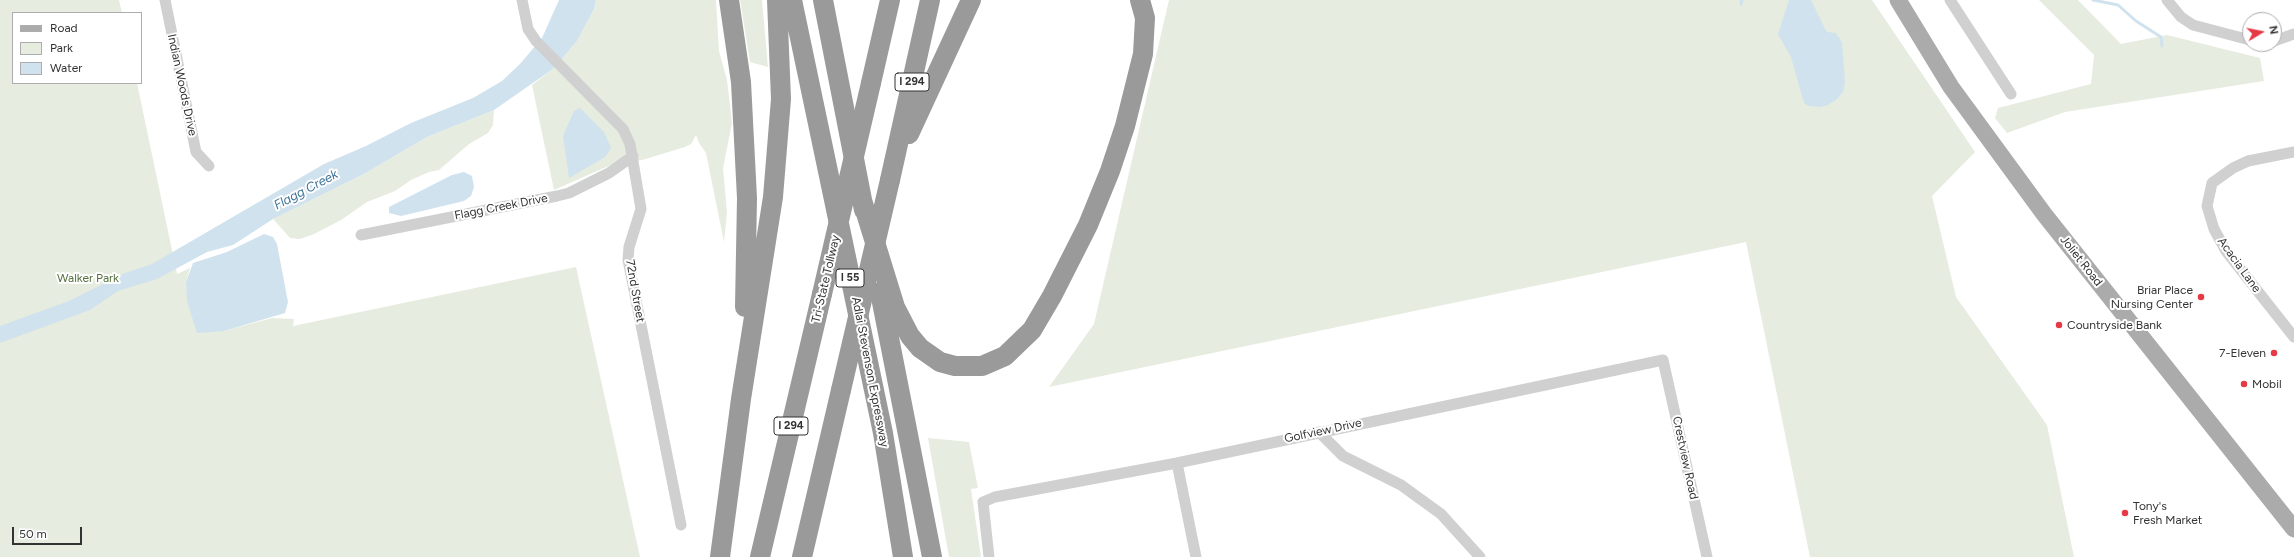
<!DOCTYPE html>
<html>
<head>
<meta charset="utf-8">
<style>
	body { margin:0 }
	#map { position:relative; width:2294px; height:557px; overflow:hidden; background:#fff; font-family:Figtree,sans-serif }
	canvas { display:block }
	.legend { position:absolute; left:12px; top:12px; width:130px; height:72px; box-sizing:border-box; background:#fff; border:1px solid #adadad; margin:0; padding:5px 7px; list-style:none; font-size:12px; color:#333 }
	.legend li { display:flex; align-items:center; gap:8px; height:20px }
	.legend b { width:20px; border:1px solid #adadad }
	.north { position:absolute; left:2242px; top:12px; width:40px; height:40px; box-sizing:border-box; background:#fff; border:1px solid #adadad; border-radius:50%; rotate:80deg; font-size:11px; font-weight:700; line-height:16px; text-align:center; color:#333 }
	.north::after { content:''; display:block; margin:auto; width:14px; height:18px; background:#e63946; clip-path:polygon(50% 0,100% 100%,50% 72%,0 100%) }
	.scale { position:absolute; left:12px; top:527px; width:70px; height:18px; box-sizing:border-box; border:2px solid #333; border-top:0; padding-left:5px; font-size:12px; line-height:14px; white-space:nowrap; color:#333; -webkit-text-stroke:3px #fff; paint-order:stroke }
</style>
</head>
<body>
<div id="map">
<canvas width="2294" height="557"></canvas>
<ul class="legend">
<li><b style="height:5px;background:#ababab"></b>Road</li>
<li><b style="height:11px;background:#e6ecdf"></b>Park</li>
<li><b style="height:11px;background:#cfe2ee"></b>Water</li>
</ul>
<div class="north">N</div>
<div class="scale">50 m</div>
</div>
<script>
const ctx = document.querySelector('canvas').getContext('2d');
ctx.lineJoin = 'round';
function fill(path, color) { ctx.fillStyle = color; ctx.fill(path, 'evenodd'); }
const poly = rows => new Path2D(rows.map(r => 'M' + r).join(''));
function trace(path, color, width, dash) { ctx.strokeStyle = color; ctx.lineWidth = width; ctx.lineCap = dash ? 'butt' : 'round'; ctx.setLineDash(dash || []); ctx.stroke(path); }
function drawText(font, color, halo, rows, align = 'center') {
  ctx.font = font + ' Figtree,sans-serif'; ctx.lineWidth = 4; ctx.setLineDash([]); ctx.textBaseline = 'middle'; ctx.strokeStyle = halo; ctx.fillStyle = color; for (const [text, x, y, turn = 0] of rows) {
    ctx.save(); ctx.translate(x, y); ctx.rotate((+turn || 0) * Math.PI / 180); ctx.textAlign = isNaN(turn) ? turn : align; if (halo) ctx.strokeText(text, 0, 0); ctx.fillText(text, 0, 0); ctx.restore();
  }
}
const green = poly([
	[0,0,119,0,122,13,13,13,13,83,137,83,177,274,190,268,186,282,224,331,272,318,294,319,293,326,576,267,640,557,0,557],
	[596,0,716,0,719,51,727,80,732,123,723,168,727,213,724,242,706,153,699,143,696,135,691,144,685,147,642,160,613,164,554,190,532,85,553,69,577,41,594,9],
	[740,0,762,0,768,67,750,62],
	[1169,0,1872,0,1975,152,1932,196,1956,297,2047,425,2074,557,1810,557,1746,242,1049,387,1094,324],
	[2039,0,2078,0,2121,44,2167,35,2260,58,2264,81,2065,112,2007,133,1995,118,1998,108,2091,84,2094,55],
	[494,110,493,125,488,133,469,144,439,170,429,172,411,180,395,191,367,202,341,220,314,234,300,239,290,238,273,219,364,174,427,137],
	[928,438,969,442,978,488,971,489,981,557,949,557]
]);
const water = poly([
	[559,0,596,0,594,9,577,41,553,69,494,110,427,137,364,174,273,219,233,245,207,252,157,279,118,291,90,310,0,343,0,326,69,301,125,273,152,264,324,164,366,146,411,123,473,98,502,81,520,64,542,38],
	[1789,0,1811,0,1825,29,1827,32,1836,33,1842,43,1845,82,1843,92,1836,100,1828,105,1820,107,1809,106,1804,103,1791,57,1778,34],
	[580,108,604,132,611,148,605,157,569,178,563,136,574,111],
	[464,172,472,176,474,187,471,196,464,201,401,216,389,213,389,207,452,175],
	[264,234,273,237,277,244,288,302,285,313,224,331,197,333,187,301,186,282,193,263,227,252]
]);
const stream = poly([
	[2093,0,2118,5,2136,21,2161,37,2162,46],
	[1741,4,1742,0]
]);
const minor = poly([
	[165,0,196,152,209,166],
	[522,0,528,29,536,41,623,129,630,144,641,209,629,247,628,260,681,525],
	[1950,0,2011,94],
	[2167,0,2181,17,2193,25,2250,40],
	[2274,41,2294,34],
	[2294,152,2248,161,2233,168,2212,183,2207,206,2214,229,2226,251,2294,337],
	[361,235,557,196,569,193,609,173,633,156],
	[1319,432,1343,456,1401,485,1441,514,1480,557],
	[1177,463,1196,557],
	[989,557,983,502,995,497,1177,463,1663,360,1707,557]
]);
const primary = poly([
	[1898,0,1951,87,2044,214,2294,529]
]);
const motorway = poly([
	[729,0,741,82,747,198,745,307],
	[792,0,883,433,903,557],
	[823,0,864,210],
	[871,83,890,0],
	[909,134,971,0],
	[890,180,930,0],
	[861,197,895,307,910,336,920,348,940,362,955,366,982,366,1005,356,1032,330,1052,296,1088,225,1110,171,1125,126,1143,54,1145,18,1140,0],
	[880,292,932,557],
	[720,557,741,399,773,197,781,99,777,0],
	[760,557,822,294],
	[802,557,841,390]
]);
const motorwayBridge = poly([
	[822,294,871,83],
	[841,390,890,180]
]);
const markers = [
	[2201,297,4,"#e63946"],
	[2059,325,4,"#e63946"],
	[2274,353,4,"#e63946"],
	[2244,384,4,"#e63946"],
	[2125,513,4,"#e63946"]
];
const shields = [
	[912,82,34],
	[850,278,28],
	[791,426,34]
];
const shieldNames = [
	["I 294",912,82],
	["I 55",850,278],
	["I 294",791,426]
];
const streetNames = [
	["Indian Woods Drive",182,85,78],
	["Flagg Creek Drive",501,207,-11],
	["Joliet Road",2081,261,52],
	["Acacia Lane",2239,265,54],
	["Tri-State Tollway",826,279,-77],
	["72nd Street",635,291,80],
	["Adlai Stevenson Expressway",870,372,79],
	["Golfview Drive",1323,431,-12],
	["Crestview Road",1685,458,78]
];
const parkNames = [
	["Walker Park",88,278]
];
const poiNames = [
	["Briar Place",2193,290,"right"],
	["Nursing Center",2193,304,"right"],
	["Countryside Bank",2067,325],
	["7-Eleven",2266,353,"right"],
	["Mobil",2252,384],
	["Tony's",2133,506],
	["Fresh Market",2133,520]
];
const waterNames = [
	["Flagg Creek",306,190,-28]
];
fill(green, '#e6ecdf');
fill(water, '#cfe2ee');
trace(stream, '#cfe2ee', 3);
trace(minor, '#d0d0d0', 11);
trace(primary, '#ababab', 17);
trace(motorway, '#9a9a9a', 20);
trace(motorwayBridge, '#9a9a9a', 20);
for (const [x, y, r, color] of markers) { const dot = new Path2D(); dot.arc(x, y, r, 0, 2 * Math.PI); ctx.fillStyle = color; ctx.fill(dot); trace(dot, '#fff', 1.5); }
for (const [x, y, w] of shields) { const box = new Path2D(); box.roundRect(x - w / 2, y - 9, w, 18, 3); ctx.fillStyle = '#fff'; ctx.fill(box); trace(box, '#333', 1); }
drawText('bold 11px', '#333', null, shieldNames);
drawText('12px', '#333', '#fff', streetNames);
drawText('12px', '#56703f', '#fff', parkNames);
drawText('12px', '#333', '#fff', poiNames, 'left');
drawText('italic 13px', '#3f7597', '#fff', waterNames);
</script>
</body>
</html>
